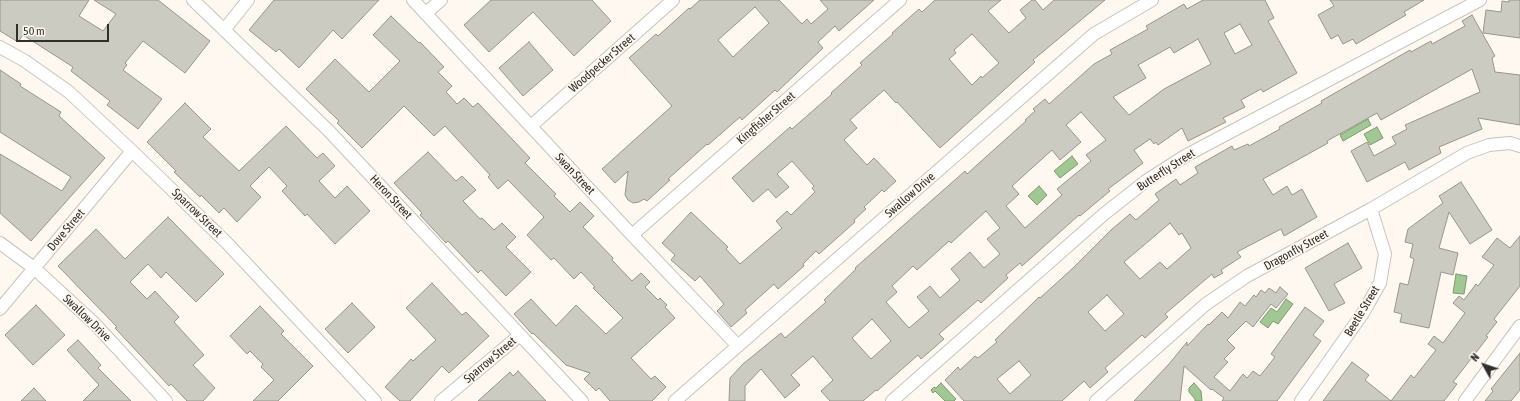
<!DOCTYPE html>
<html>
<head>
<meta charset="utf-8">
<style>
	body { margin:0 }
	#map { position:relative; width:1520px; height:401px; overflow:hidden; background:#fef8f0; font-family:"Asap Condensed",sans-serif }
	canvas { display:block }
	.north { position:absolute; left:1464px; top:345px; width:40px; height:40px; -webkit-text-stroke:3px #fef8f0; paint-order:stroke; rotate:310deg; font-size:11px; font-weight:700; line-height:16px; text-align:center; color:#312f2c }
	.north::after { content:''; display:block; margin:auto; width:14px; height:18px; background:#312f2c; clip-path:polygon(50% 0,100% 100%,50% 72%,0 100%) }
	.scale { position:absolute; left:16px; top:24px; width:93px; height:18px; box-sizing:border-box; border:2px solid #312f2c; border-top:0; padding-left:5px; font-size:12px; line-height:14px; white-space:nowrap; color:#312f2c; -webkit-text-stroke:3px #fef8f0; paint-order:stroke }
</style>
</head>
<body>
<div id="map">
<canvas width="1520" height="401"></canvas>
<div class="north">N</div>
<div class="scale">50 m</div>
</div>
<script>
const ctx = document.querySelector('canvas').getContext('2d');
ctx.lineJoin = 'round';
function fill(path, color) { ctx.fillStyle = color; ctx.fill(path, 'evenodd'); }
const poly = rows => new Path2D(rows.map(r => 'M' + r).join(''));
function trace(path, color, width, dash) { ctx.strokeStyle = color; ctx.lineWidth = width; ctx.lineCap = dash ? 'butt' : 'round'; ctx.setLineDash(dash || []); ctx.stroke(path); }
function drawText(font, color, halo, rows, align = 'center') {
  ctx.font = font + ' "Asap Condensed",sans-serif'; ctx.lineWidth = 3.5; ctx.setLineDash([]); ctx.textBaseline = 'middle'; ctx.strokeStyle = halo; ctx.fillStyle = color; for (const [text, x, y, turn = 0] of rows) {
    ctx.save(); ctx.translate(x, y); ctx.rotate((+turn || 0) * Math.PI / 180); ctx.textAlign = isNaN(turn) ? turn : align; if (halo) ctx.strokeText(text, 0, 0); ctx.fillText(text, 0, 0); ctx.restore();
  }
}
const water = poly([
	[1368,119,1371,125,1343,141,1340,135,1368,119],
	[1377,127,1383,138,1370,145,1364,134,1377,127],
	[1072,156,1078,164,1060,178,1054,171,1072,156],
	[1039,186,1047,195,1037,205,1028,196,1039,186],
	[1456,274,1467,276,1464,294,1453,293,1456,274],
	[1286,299,1293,304,1278,324,1273,321,1268,328,1260,322,1271,308,1277,312,1286,299],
	[941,383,956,399,954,401,945,401,935,391,933,393,931,390,934,387,936,388,941,383],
	[1194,383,1201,391,1202,401,1195,401,1195,399,1189,392,1189,388,1194,383]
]);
const building = poly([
	[0,0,89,0,79,16,103,31,116,14,94,0,158,0,210,41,185,73,143,41,125,63,127,65,123,70,162,99,138,129,107,105,110,101,71,71,73,67,23,35,18,42,0,31,0,0],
	[274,0,379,0,342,39,333,30,299,68,279,49,276,52,249,30,274,0],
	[491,0,592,0,611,21,574,56,533,12,489,52,464,25,491,0],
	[700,0,779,0,802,24,807,19,811,24,828,9,820,0,874,0,839,31,835,26,818,42,823,48,777,92,775,90,742,120,740,117,708,145,707,144,668,179,670,180,647,201,644,199,639,202,633,203,628,200,625,195,628,171,615,183,602,169,672,106,629,58,656,34,658,36,689,8,690,9,700,0],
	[755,7,769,23,733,57,718,40,755,7],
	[935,0,1001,0,988,11,1009,33,1026,18,1020,10,1032,0,1035,0,1043,10,1054,0,1105,0,1033,60,1035,62,940,148,897,102,896,103,884,90,850,120,857,128,844,140,867,165,874,158,896,181,884,192,882,190,864,207,866,209,854,220,855,222,819,254,816,251,803,264,804,266,778,289,774,284,745,310,747,313,731,327,717,311,724,304,700,276,695,281,671,260,675,255,662,243,691,212,728,247,726,249,740,264,782,228,776,221,787,211,791,215,815,192,812,188,814,186,792,161,777,174,789,187,776,198,768,189,753,202,732,178,790,127,792,129,832,94,831,93,862,65,860,63,893,34,892,33,919,9,922,12,935,0],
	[972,34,999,63,982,78,981,76,972,85,949,59,956,53,954,50,972,34],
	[1203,0,1265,0,1274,18,1268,21,1297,73,1263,92,1261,89,1241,100,1245,107,1223,118,1226,122,1188,141,1182,128,1158,145,1156,142,1154,144,1150,139,1134,150,1143,163,1108,189,1110,191,1080,216,1079,215,1022,266,1020,263,1006,275,1008,278,981,303,978,300,939,334,944,339,921,359,918,355,877,391,876,390,863,401,830,401,821,391,833,380,813,356,791,375,800,385,785,398,761,369,745,386,745,401,729,401,730,378,743,364,781,333,785,338,826,302,824,300,856,269,855,268,965,171,967,174,988,155,1026,121,1025,120,1035,111,1033,109,1045,99,1049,104,1094,64,1112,54,1110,50,1148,29,1146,26,1184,4,1187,9,1203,0],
	[1240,24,1252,45,1235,54,1224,33,1240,24],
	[1198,39,1211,64,1164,89,1129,115,1113,97,1146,78,1138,65,1170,47,1174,53,1198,39],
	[1081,112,1106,140,1086,155,1091,161,1057,189,1062,195,1025,228,1006,206,1019,194,1012,186,1052,150,1060,160,1081,142,1066,125,1081,112],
	[986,211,1000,228,987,239,1000,254,984,268,970,252,951,269,960,280,940,298,930,286,917,297,929,311,909,328,886,302,897,292,892,286,913,266,917,270,949,241,951,243,986,211],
	[872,319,891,341,871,359,852,338,872,319],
	[1330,0,1424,0,1404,12,1406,15,1356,44,1353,39,1343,44,1338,35,1331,39,1318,15,1334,6,1330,0],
	[1509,0,1520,0,1520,38,1483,33,1486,10,1501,12,1502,1,1509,2,1509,0],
	[1472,15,1495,56,1492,58,1495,72,1520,75,1520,125,1478,118,1482,129,1439,147,1441,153,1409,170,1405,162,1367,182,1351,151,1367,142,1374,156,1396,144,1392,137,1407,129,1405,125,1480,92,1472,69,1381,120,1377,113,1327,141,1328,143,1263,179,1273,195,1287,186,1292,195,1302,189,1317,217,1284,236,1281,229,1237,252,1241,257,1221,270,1223,273,1214,278,1212,274,1165,314,1168,317,1145,338,1142,335,1105,368,1108,372,1090,388,1084,381,1062,401,964,401,945,380,958,367,960,370,975,356,978,358,997,342,995,340,1039,297,1040,298,1073,268,1111,230,1130,214,1136,220,1159,200,1155,194,1176,179,1180,185,1198,173,1195,167,1232,146,1234,150,1248,144,1249,146,1280,129,1279,127,1322,103,1321,101,1410,50,1411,52,1431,41,1432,44,1465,26,1462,21,1472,15],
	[1170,223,1179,235,1182,233,1191,248,1167,269,1160,262,1140,279,1124,262,1170,223],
	[1107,295,1124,314,1105,331,1088,312,1107,295],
	[1019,361,1031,375,1010,394,997,379,1019,361],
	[391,16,419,43,420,42,444,67,438,72,452,86,446,92,457,104,464,98,473,107,478,103,530,158,525,163,556,194,554,196,570,212,580,202,594,216,583,227,613,258,612,260,632,281,641,273,650,282,645,287,658,300,660,298,667,305,665,307,675,318,631,358,651,379,655,376,666,387,652,401,610,401,599,388,596,391,584,379,590,373,566,365,533,333,532,334,514,314,531,299,556,326,576,305,606,334,623,318,593,288,595,287,581,272,574,279,554,258,551,260,527,235,544,217,508,180,498,189,488,177,490,175,445,126,434,136,404,106,362,148,337,123,339,121,306,89,335,59,369,92,400,61,373,35,391,16],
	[529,42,553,70,523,96,499,68,529,42],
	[0,70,21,84,20,86,61,112,59,116,105,158,31,241,0,213,0,154,62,191,71,177,0,132,0,70],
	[185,103,211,129,203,137,239,171,286,126,317,158,323,153,335,166,319,181,335,198,347,186,370,211,335,244,307,214,305,216,282,191,287,186,269,167,250,186,261,197,237,222,224,208,219,213,201,195,200,197,174,172,176,171,147,142,185,103],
	[428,152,456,181,462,176,476,190,463,201,480,219,482,218,494,230,502,223,516,237,506,247,531,272,506,296,481,270,478,273,448,241,446,243,420,215,422,213,394,183,428,152],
	[1461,182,1492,230,1470,244,1449,212,1439,248,1458,253,1453,275,1441,272,1429,328,1400,322,1402,314,1394,312,1400,283,1408,285,1414,259,1410,257,1413,244,1405,242,1408,229,1443,203,1439,196,1461,182],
	[168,217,224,274,196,302,166,272,161,278,148,264,130,282,147,299,155,291,179,317,174,322,204,355,193,365,215,388,203,401,187,401,171,384,169,386,115,328,117,327,58,266,96,229,125,259,168,217],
	[1520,236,1520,286,1494,319,1497,322,1486,336,1488,337,1453,382,1457,384,1444,401,1323,401,1352,362,1369,375,1365,380,1391,401,1411,375,1414,378,1436,350,1428,344,1434,336,1443,343,1465,313,1453,303,1459,296,1464,300,1476,284,1478,286,1494,265,1482,257,1497,238,1510,248,1520,236],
	[1348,243,1362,268,1334,284,1345,303,1329,311,1305,268,1348,243],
	[432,283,462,315,466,312,489,336,449,373,442,366,410,401,400,401,385,387,411,359,413,361,436,340,406,308,432,283],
	[1280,287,1288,294,1276,308,1271,304,1253,327,1246,321,1227,340,1235,348,1224,359,1228,362,1214,377,1230,391,1243,374,1247,378,1253,371,1260,376,1275,357,1271,354,1305,307,1324,321,1313,335,1321,341,1277,401,1222,401,1224,398,1212,389,1211,390,1184,366,1180,401,1134,401,1169,364,1187,342,1187,346,1208,324,1209,325,1222,312,1228,318,1240,302,1245,306,1254,295,1256,297,1261,290,1265,293,1269,288,1276,293,1280,287],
	[352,303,375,327,348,353,325,329,352,303],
	[36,305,65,335,33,365,5,335,36,305],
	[260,306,284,331,281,334,313,366,278,401,253,401,274,380,261,367,263,364,250,351,247,354,230,336,260,306],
	[78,340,101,365,98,368,131,401,83,401,99,385,67,350,78,340],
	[1520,353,1520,390,1511,401,1485,401,1493,391,1491,389,1520,353],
	[518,371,546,401,478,401,510,372,513,376,518,371],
	[34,388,46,401,21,401,34,388]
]);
const street = poly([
	[193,0,329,131,582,401],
	[413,0,632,235,738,346],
	[426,13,441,0],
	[224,30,248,0],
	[0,47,25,61,69,92,132,151,227,243,375,401],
	[531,126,673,0],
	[632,235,900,0],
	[0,243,34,268,95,324,166,401],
	[0,309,132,151],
	[441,401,520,335],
	[675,401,1094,34,1152,0],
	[892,401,1104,214,1146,181,1185,156,1480,0],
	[1096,401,1206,304,1247,276,1371,209,1467,153,1489,145,1510,143,1520,146],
	[1301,401,1363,313,1380,283,1385,254,1371,209],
	[1465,401,1520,326]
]);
const streetNames = [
	["Woodpecker Street",602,63,-41],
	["Kingfisher Street",766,118,-41],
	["Butterfly Street",1166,170,-33],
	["Swan Street",575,174,47],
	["Swallow Drive",910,195,-41],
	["Heron Street",391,197,47],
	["Sparrow Street",197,213,44],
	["Dove Street",66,230,-50],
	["Dragonfly Street",1296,250,-29],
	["Beetle Street",1362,311,-59],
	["Swallow Drive",87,318,44],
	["Sparrow Street",490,360,-40]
];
fill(water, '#a1c793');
trace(water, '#7f9974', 1);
fill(building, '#cbcbc2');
trace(building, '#96968d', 1);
trace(street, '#c9c4bb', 14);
trace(street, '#fff', 12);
drawText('12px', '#312f2c', '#fef8f0', streetNames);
</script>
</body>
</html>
